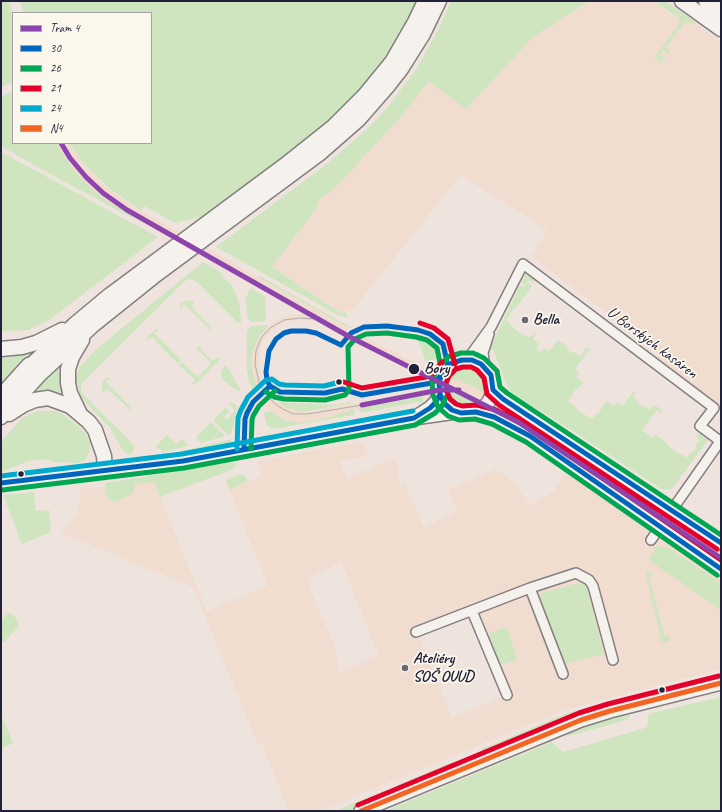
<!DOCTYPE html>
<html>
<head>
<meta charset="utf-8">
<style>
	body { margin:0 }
	#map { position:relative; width:722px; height:812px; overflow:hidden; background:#efe4dd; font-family:Caveat,sans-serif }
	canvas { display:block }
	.frame { position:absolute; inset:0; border:2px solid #22223b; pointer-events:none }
	.legend { position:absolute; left:12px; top:12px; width:140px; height:132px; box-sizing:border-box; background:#fbf7ec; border:1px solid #a4a2a5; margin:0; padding:5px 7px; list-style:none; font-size:12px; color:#22223b }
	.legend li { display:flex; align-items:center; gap:8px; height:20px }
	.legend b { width:20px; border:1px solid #a4a2a5 }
</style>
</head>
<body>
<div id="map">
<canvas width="722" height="812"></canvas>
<div class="frame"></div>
<ul class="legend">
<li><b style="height:5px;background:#8e44ad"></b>Tram 4</li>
<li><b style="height:5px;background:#0065bd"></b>30</li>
<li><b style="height:5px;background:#00a651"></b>26</li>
<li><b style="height:5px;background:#e4002b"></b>21</li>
<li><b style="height:5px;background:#00a9ce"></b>24</li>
<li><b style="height:5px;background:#f26522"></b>N4</li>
</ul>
</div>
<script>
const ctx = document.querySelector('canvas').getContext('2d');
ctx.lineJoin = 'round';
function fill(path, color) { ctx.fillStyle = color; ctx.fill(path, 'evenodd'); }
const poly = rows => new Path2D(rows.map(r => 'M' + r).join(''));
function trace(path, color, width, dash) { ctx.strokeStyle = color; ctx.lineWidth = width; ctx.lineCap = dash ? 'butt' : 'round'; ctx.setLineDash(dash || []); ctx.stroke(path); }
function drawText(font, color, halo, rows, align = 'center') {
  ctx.font = font + ' Caveat,sans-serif'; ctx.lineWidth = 3.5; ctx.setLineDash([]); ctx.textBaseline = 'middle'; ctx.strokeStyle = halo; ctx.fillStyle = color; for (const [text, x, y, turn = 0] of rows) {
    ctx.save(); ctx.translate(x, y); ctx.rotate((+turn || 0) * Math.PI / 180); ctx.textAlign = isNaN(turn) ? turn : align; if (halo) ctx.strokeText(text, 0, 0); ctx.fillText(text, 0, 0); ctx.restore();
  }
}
const built = poly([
	[590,1,642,1,644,2,652,1,678,19,683,13,721,42,721,411,654,360,659,353,532,257,547,230,461,175,353,309,341,313,272,267,316,209,319,201,402,116,430,80,466,108,533,37],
	[56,143,69,143,83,163,102,183,118,196,145,213,349,328,343,335,319,322,302,320,288,321,275,328,267,335,261,345,258,365,263,384,257,390,252,362,253,349,257,340,264,330,273,322,283,317,291,314,302,314,302,313,140,221,118,206,109,203,92,189,79,176,63,154],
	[361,333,361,335,368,339,420,365,439,373,434,378,429,380,429,379,416,371,364,346,351,341],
	[446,378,459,380,476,388,486,397,479,405,456,393,445,393,444,386],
	[434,389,434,395,354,409,322,419,300,423,289,421,280,418,271,412,262,403,270,395,287,408,296,411,307,412,353,403,361,403,419,393],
	[494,401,524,418,657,508,652,515,487,409],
	[362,442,366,456,340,461,347,478,394,458,399,471,396,472,401,486,403,486,402,483,404,482,424,527,457,512,448,490,496,469,517,484,528,506,553,492,568,469,721,572,721,669,567,709,320,811,289,811,261,742,258,744,193,587,61,533,76,516,80,502,79,489,154,482,207,611,268,585,229,490,262,475,257,461],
	[341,562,379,656,340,672,333,641,310,589,311,585,307,578],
	[469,605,507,695,452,718,415,628,461,610,461,608],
	[680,521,721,550,721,561,673,531]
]);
const green = poly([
	[1,1,9,1,13,14,13,82,1,87],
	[20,1,420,1,383,64,367,85,329,123,206,216,175,223,144,206,141,210,110,189,83,163,69,143,151,143,151,13,24,13],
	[451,1,590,1,533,37,466,109,429,81,402,116,330,193,325,194,319,201,316,209,272,267,341,313,345,312,348,316,346,317,338,315,216,247,328,163,367,129,386,109,416,70,439,28],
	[654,1,666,1,682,13,678,18],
	[683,13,721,42,697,24,685,22,666,47,666,48,670,50,667,55,665,54,666,52,663,50,659,55,662,57,664,56,666,57,661,63,655,57,680,22,678,19],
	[13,91,13,143,56,143,71,166,92,189,109,202,119,207,136,219,134,219,39,168,1,146,1,97],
	[1,152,158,237,49,320,28,330,1,331],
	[203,262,222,273,221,275,232,285,240,305,241,323,238,323,197,282,192,279,186,280,81,384,81,389,82,393,135,446,131,455,127,454,123,451,110,428,87,404,81,396,78,388,79,382,76,386,76,384,77,373,79,368,95,350],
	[527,271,540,282,540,284,535,281,534,283,529,280,527,282,532,286,515,309,514,308,510,313,511,314,506,320,511,324,510,325,524,336,525,335,529,338,535,332,536,333,533,339,539,344,536,348,541,352,544,348,549,351,558,340,568,347,567,349,572,353,573,352,580,356,586,348,590,349,575,369,579,373,576,377,583,382,577,390,576,389,572,394,573,395,568,401,577,408,577,410,592,419,597,413,598,414,606,401,614,406,618,402,623,405,634,391,636,392,633,397,643,407,644,405,650,410,655,405,663,411,662,414,657,410,642,430,652,438,655,434,668,444,667,445,681,455,682,454,686,458,697,448,695,446,700,440,696,437,699,433,708,440,671,490,661,489,579,435,518,397,511,392,507,385,494,352,490,348,520,285,523,287,525,285,521,283],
	[260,276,311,305,352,328,349,328,258,277],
	[251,288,265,297,266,318,265,321,252,322,248,319,245,299],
	[187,300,195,302,191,306,212,328,210,330,184,304,180,308,180,304],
	[267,325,269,325,257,340,252,354,252,368,257,390,254,392,249,382,247,370,247,331,249,327,252,326],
	[156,329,159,329,155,334,181,360,177,363,152,337,147,341,148,336],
	[417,338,423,338,431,342,437,347,442,356,429,363,426,362],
	[49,341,1,391,1,353],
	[198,346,213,361,218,357,219,359,218,362,196,384,192,385,190,384,195,380,179,365,182,362,198,377,211,363,196,348],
	[68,354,70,403,20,402],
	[225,365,229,370,240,389,239,392,225,382,222,379,221,372],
	[468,365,480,369,485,375,488,387,486,397,476,388,459,380,446,378,449,373,456,367],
	[108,377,110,378,106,382,132,408,130,410,108,389,103,393,102,388,102,383,106,378],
	[451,392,456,393,479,405,467,409,458,407,449,400,445,393],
	[423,396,423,403,417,402,362,413,359,411,359,408],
	[232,402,236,405,237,409,231,434,228,435,213,420,226,407,229,411,224,417,227,419,235,411,229,404],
	[278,402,333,405,351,402,353,403,302,412,287,408],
	[354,409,355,413,353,415,273,429,267,426,264,412,270,411,284,420,300,423,322,419],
	[37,411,54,411,61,413,82,429,91,443,90,450,86,458,84,460,78,463,56,462,45,459,26,462,1,472,1,442,22,418],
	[211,422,225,436,201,443,197,439,197,436],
	[167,435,177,444,182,439,188,446,162,452,161,449,156,448,156,446],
	[233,439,228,444,217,449,137,461,137,459,157,457],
	[222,462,236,463,236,465,231,470,160,497,154,482,135,484,134,492,130,495,117,501,112,501,108,498,106,495,105,483,150,476,155,474],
	[239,474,245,476,248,481,229,490,226,480],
	[34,492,36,511,49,510,51,532,22,544,3,495],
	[656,546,663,547,670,549,721,583,721,610,650,561,650,558],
	[648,572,652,573,654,575,649,577,665,638,670,636,670,640,666,642,662,642,661,639,647,580,646,573],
	[583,582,586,584,604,654,565,664,540,596,541,593],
	[9,612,16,618,19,626,4,642,1,640,1,620],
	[507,627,517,660,499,665,489,633],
	[642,693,645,695,646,698,485,753,481,749,568,713],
	[721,697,721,811,385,811,552,742,563,752,645,728,648,725,648,716,651,713],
	[627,713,630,716,627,720,569,736,567,734,567,732,591,722],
	[1,714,13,743,1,749],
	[452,762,455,764,454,766,400,790,395,786],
	[386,790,386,796,350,811,335,811]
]);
const stream = poly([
	[488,751,554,723],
	[462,762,469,759],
	[398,788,452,765]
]);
const street = poly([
	[467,360,491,327,523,264,714,408,700,426,720,441],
	[485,367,483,353,489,334],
	[651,540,721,440],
	[530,588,563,674],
	[472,611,507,695],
	[416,632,530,588,576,573,589,580,593,586,613,660]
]);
const secondary = poly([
	'439 387a27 27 0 1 1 54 0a27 27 0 1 1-54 0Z',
	[493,390,503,399,513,406,721,543],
	[476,412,502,420,530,436,721,569],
	[416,417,430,408,436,402,440,394],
	[1,483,183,461,414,418,456,412],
	[361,811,581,720,610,711,721,683]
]);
const primary = poly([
	[682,1,721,29],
	[706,1,721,12],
	[1,349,22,347,36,343,62,330],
	[30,366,74,325,110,295,289,162,333,127,365,95,392,62,415,22,425,1],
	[79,412,70,393,68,383,68,369,72,357,82,340],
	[9,414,23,405,35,400,48,398,70,406,89,422,95,430,104,456,105,471],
	[1,417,40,374,93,325,153,277,319,154,359,119,387,87,401,69,423,34,439,1]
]);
const highway = poly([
	[1,398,30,366]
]);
const tram = poly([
	[329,325,316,319,299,318,284,320,270,328,261,338,256,351,255,364,259,382,264,391,274,403,283,409,293,414,308,414,362,405]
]);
const bus1 = poly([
	[341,345,316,333,306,331,291,331,284,333,276,339,269,351,266,372,267,380,270,386,280,392,325,393,342,389,362,395,432,383,438,379,448,366],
	[341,345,351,333,364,327,387,326,418,330,430,334,443,344,448,366],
	[244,449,245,419,247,413,253,402,270,386],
	[1,483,183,461,414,418,430,408,436,402,440,394],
	[721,543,503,399,493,390,491,375,481,364,472,360,462,360,452,363,443,372,439,382,440,394,444,403,452,410,461,413,476,412,494,417,530,436,721,569]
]);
const bus2 = poly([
	[266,392,274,397,284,399,325,400,345,395,349,390,348,347,355,339,366,334,387,333,416,337,427,340,437,348,441,368],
	[251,449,252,420,253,416,259,406,275,391],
	[2,490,184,468,415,425,435,413,442,406,446,397],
	[717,575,526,442,492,424,475,419,459,420,448,416,438,407,433,395,432,381,437,369,448,357,461,353,473,353,484,358,497,371,500,387,507,393,721,535]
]);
const bus3 = poly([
	[420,323,434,328,448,339,455,364],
	[344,382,362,388,426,377,433,373,442,362],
	[717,549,499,405,487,394,484,378,477,370,471,367,463,367,456,369,449,376,446,383,447,392,450,399,456,404,462,406,477,405,496,410,533,430,721,560],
	[358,805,579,713,608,704,719,676]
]);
const bus4 = poly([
	[237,449,238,418,241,410,248,397,266,380,272,379,279,384,285,385,324,386,340,382],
	[1,476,182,454,413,411]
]);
const bus5 = poly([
	[361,811,581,720,610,711,721,683]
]);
const tram1 = poly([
	[61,143,70,158,86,177,103,193,127,210,348,336,518,422,721,558],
	[362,405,439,390,459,390]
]);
const markers = [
	[525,320,4,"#6a6674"],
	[414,369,6,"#22223b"],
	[339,382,3.5,"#22223b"],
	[21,474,3.5,"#22223b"],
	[405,668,4,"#6a6674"],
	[662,690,3.5,"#22223b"]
];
const poiNames = [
	["Bella",533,320],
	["Ateliéry",413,659],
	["SOŠ OUUD",413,677]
];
const streetNames = [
	["U Borských kasáren",652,343,37]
];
const stopNames = [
	["Bory",424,369]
];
fill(built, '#f1dcd0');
fill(green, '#cfe5bf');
trace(stream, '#9ed2db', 2.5);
trace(street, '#837e80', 12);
trace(secondary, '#837e80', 16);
trace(primary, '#837e80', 17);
trace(highway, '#837e80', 20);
trace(street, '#f5f2ee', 9);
trace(secondary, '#f5f2ee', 13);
trace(primary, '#f5f2ee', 14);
trace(highway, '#f5f2ee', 17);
trace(tram, '#afadad', 1);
trace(bus1, '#0065bd', 5);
trace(bus2, '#00a651', 5);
trace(bus3, '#e4002b', 5);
trace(bus4, '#00a9ce', 5);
trace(bus5, '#f26522', 5);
trace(tram1, '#8e44ad', 5);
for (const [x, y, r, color] of markers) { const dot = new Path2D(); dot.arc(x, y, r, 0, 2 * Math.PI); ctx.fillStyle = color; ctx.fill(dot); trace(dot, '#fbf7ec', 1.5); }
drawText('bold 16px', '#22223b', '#fbf7ec', poiNames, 'left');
drawText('16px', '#22223b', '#fbf7ec', streetNames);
drawText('bold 16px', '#22223b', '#fbf7ec', stopNames, 'left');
</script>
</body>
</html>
